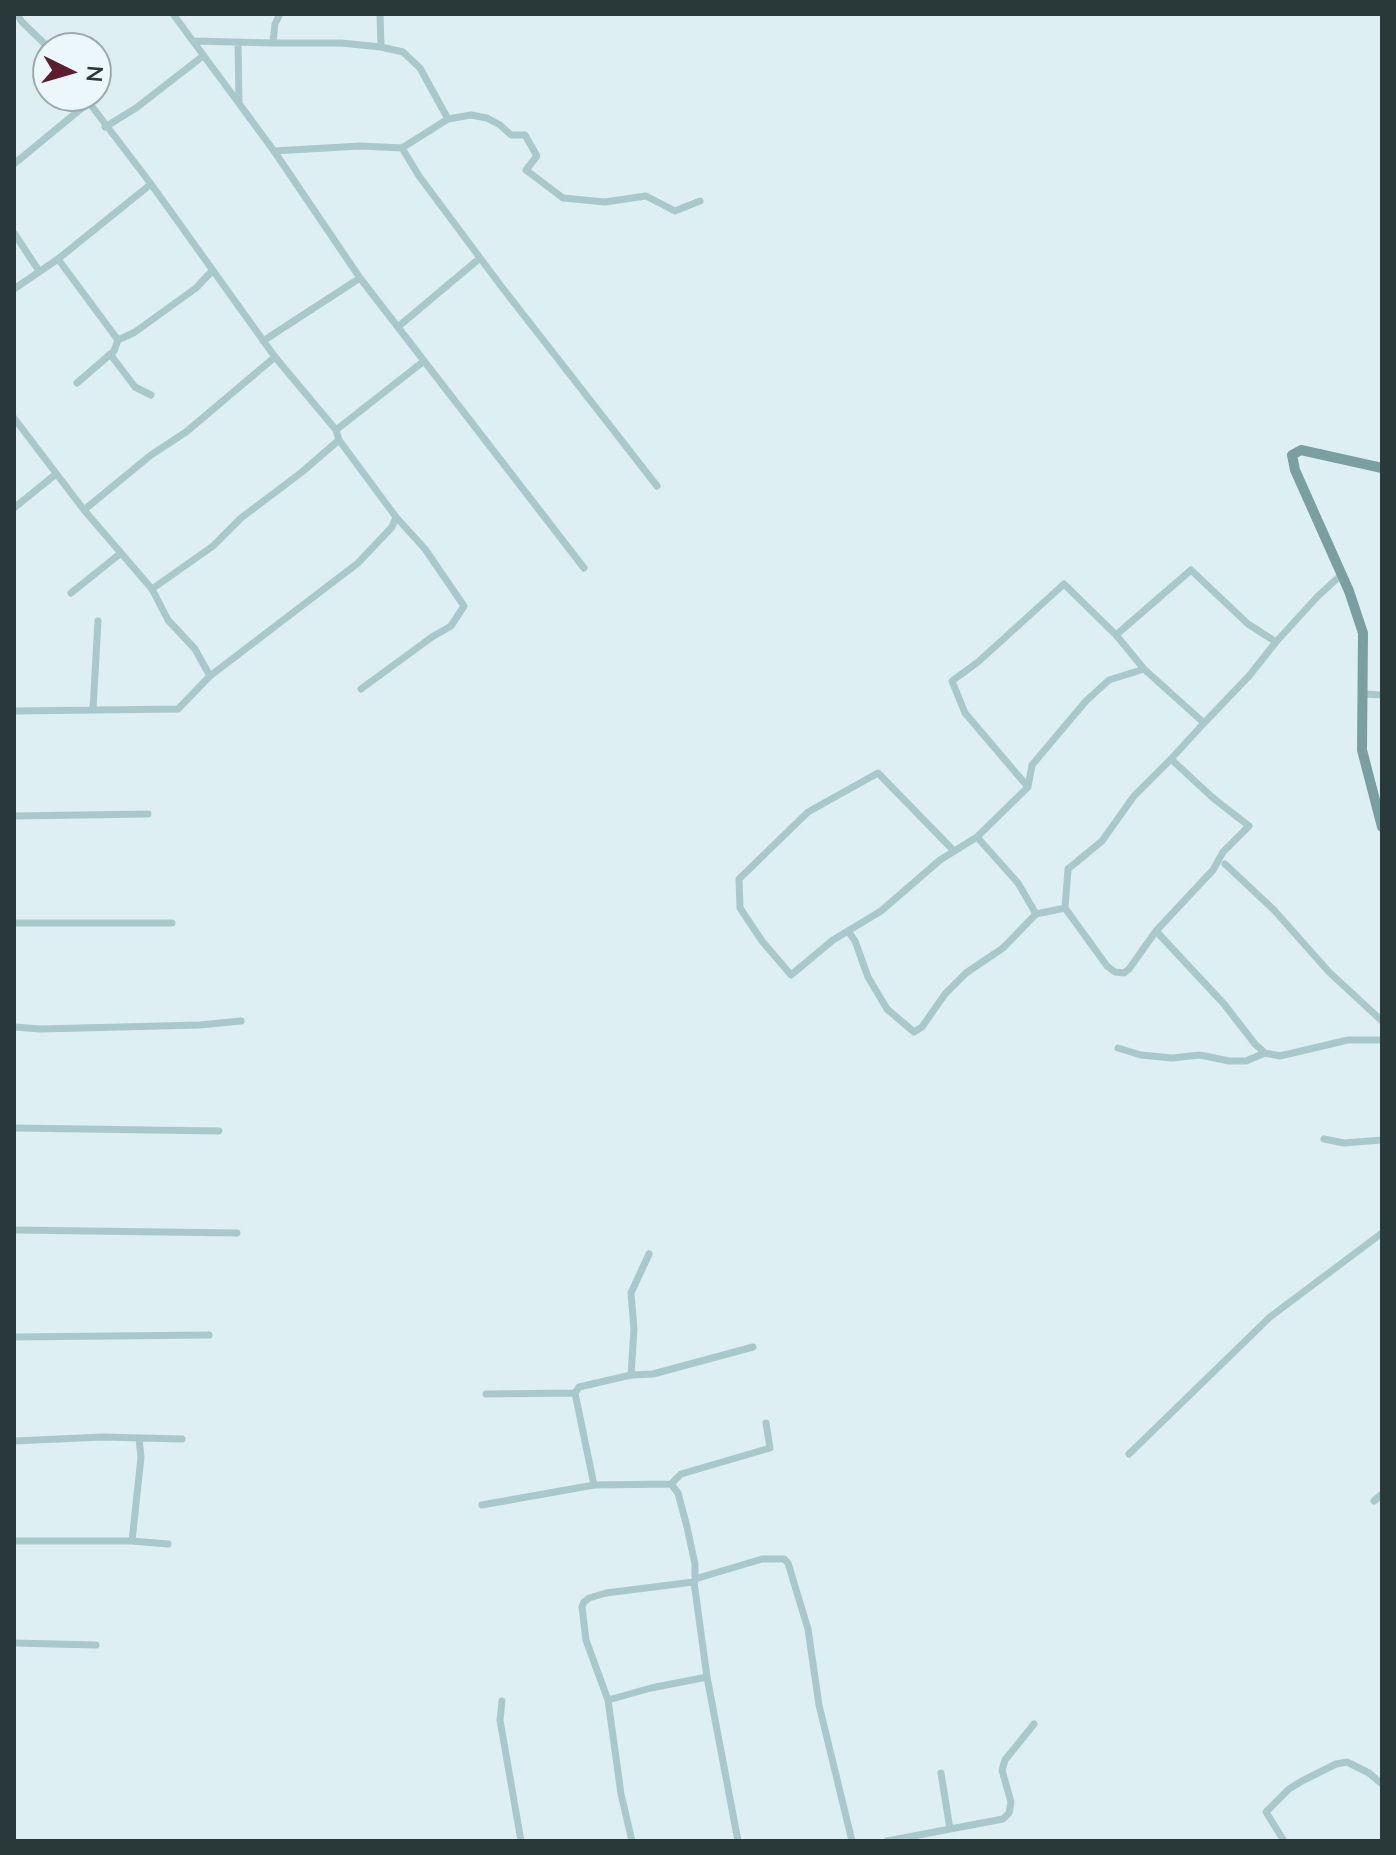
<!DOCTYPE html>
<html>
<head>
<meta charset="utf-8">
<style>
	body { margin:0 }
	#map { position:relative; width:1396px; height:1855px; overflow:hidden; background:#deeff3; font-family:"Nunito Sans",sans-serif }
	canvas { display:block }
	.frame { position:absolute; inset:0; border:16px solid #293939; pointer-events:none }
	.north { position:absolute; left:32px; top:32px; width:80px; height:80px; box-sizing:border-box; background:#ebf7fb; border:2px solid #9dabad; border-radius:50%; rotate:95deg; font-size:22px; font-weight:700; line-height:32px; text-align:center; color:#293939 }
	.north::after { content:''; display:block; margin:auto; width:28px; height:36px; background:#5c1d2e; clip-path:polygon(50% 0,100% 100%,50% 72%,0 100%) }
</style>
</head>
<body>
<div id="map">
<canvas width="1396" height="1855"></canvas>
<div class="frame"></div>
<div class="north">N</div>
</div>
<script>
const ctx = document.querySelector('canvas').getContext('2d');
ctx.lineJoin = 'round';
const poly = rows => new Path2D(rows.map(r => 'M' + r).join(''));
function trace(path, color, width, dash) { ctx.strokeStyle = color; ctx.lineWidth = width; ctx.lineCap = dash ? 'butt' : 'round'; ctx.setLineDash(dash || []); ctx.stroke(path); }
const street = poly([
	[17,14,22,22,49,48],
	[173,14,274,151,360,278,584,568],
	[193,41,273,43,275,24,280,14],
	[238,42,239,102],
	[273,43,341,43,381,47,380,14],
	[381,47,403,52,420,68,448,119],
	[84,96,151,184,275,357,336,430,339,440],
	[105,127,136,108,203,56],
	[402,148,419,176,501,286,657,486],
	[274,151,360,146,402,148,448,119,471,115,487,118,500,125,511,135,525,135,537,156,526,170,563,198,605,202,646,196,675,211,700,201],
	[14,164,88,103],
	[14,233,39,271],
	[58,259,118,340,135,332,196,288,212,271],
	[14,289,58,259,151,184],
	[399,326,480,258],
	[263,341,360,278],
	[110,354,135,387,151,395],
	[77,383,114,351,118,340],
	[14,418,84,510],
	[336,430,424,361],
	[14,508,56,474],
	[152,589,84,510,151,455,186,432,275,357],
	[71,593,121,553],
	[1276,642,1317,597,1341,575],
	[1144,669,1204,723,1171,759,1213,798,1249,826,1223,852,1213,870,1156,931],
	[361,689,432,637,451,626,464,606,425,549,396,517],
	[1364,694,1382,695],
	[93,709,98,621],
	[14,711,178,709,210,676,358,563,392,527,396,517,339,440,302,472,241,518,213,546,152,589,168,620,195,649,210,676],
	[1204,723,1249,676,1276,642,1248,624,1191,570,1116,635,1144,669,1109,680,1086,701,1032,765,1028,787,977,837,1018,883,1036,914,1065,908,1107,966,1115,972,1124,973,1129,969,1156,931,1224,1004,1255,1044,1265,1053,1280,1056,1348,1040,1382,1040],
	[1028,787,965,713,952,681,978,662,1064,584,1116,635],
	[14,816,148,814],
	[954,851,878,773,808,812,739,879,740,908,762,941,791,975,833,940,881,911,940,860,977,837],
	[1225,864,1274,910,1329,972,1382,1021],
	[1065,908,1068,869,1102,841,1134,796,1171,759],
	[14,923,172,923],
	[848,931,855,941,868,977,887,1009,914,1032,922,1027,945,994,966,973,1003,948,1036,914],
	[14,1027,41,1029,200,1025,241,1021],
	[1118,1048,1141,1055,1172,1058,1200,1055,1229,1061,1246,1061,1265,1053],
	[14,1128,219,1131],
	[1324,1139,1344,1143,1382,1140],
	[14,1230,237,1233],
	[14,1337,209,1335],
	[631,1375,634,1329,631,1293,649,1254],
	[486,1394,575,1393],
	[14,1441,103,1437,182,1439],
	[1129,1454,1270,1317,1382,1233],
	[671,1484,678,1493,687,1527,695,1564,695,1581],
	[594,1485,575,1393,579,1387,631,1375,653,1374,753,1347],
	[1374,1501,1382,1494],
	[482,1505,594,1485,671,1484,681,1474,770,1448,766,1423],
	[14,1541,132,1541,168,1544],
	[132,1541,141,1457,139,1439],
	[695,1579,762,1559,784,1559,788,1563,808,1629,819,1705,852,1841],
	[14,1643,96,1645],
	[608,1700,586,1640,582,1607,584,1602,589,1598,606,1593,694,1582,707,1677,738,1841],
	[502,1701,500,1720,521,1841],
	[941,1773,950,1829],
	[632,1841,621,1794,608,1700,651,1688,707,1677],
	[887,1841,1003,1819,1009,1813,1011,1802,1002,1770,1005,1760,1034,1724],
	[1284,1841,1266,1812,1289,1789,1302,1781,1336,1764,1347,1762,1369,1773,1382,1784]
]);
const secondary = poly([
	[1382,468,1301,450,1292,455,1295,470,1349,591,1363,633,1362,750,1382,827]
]);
trace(street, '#a9c8cc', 7);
trace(secondary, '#7a9fa0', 10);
</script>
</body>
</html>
